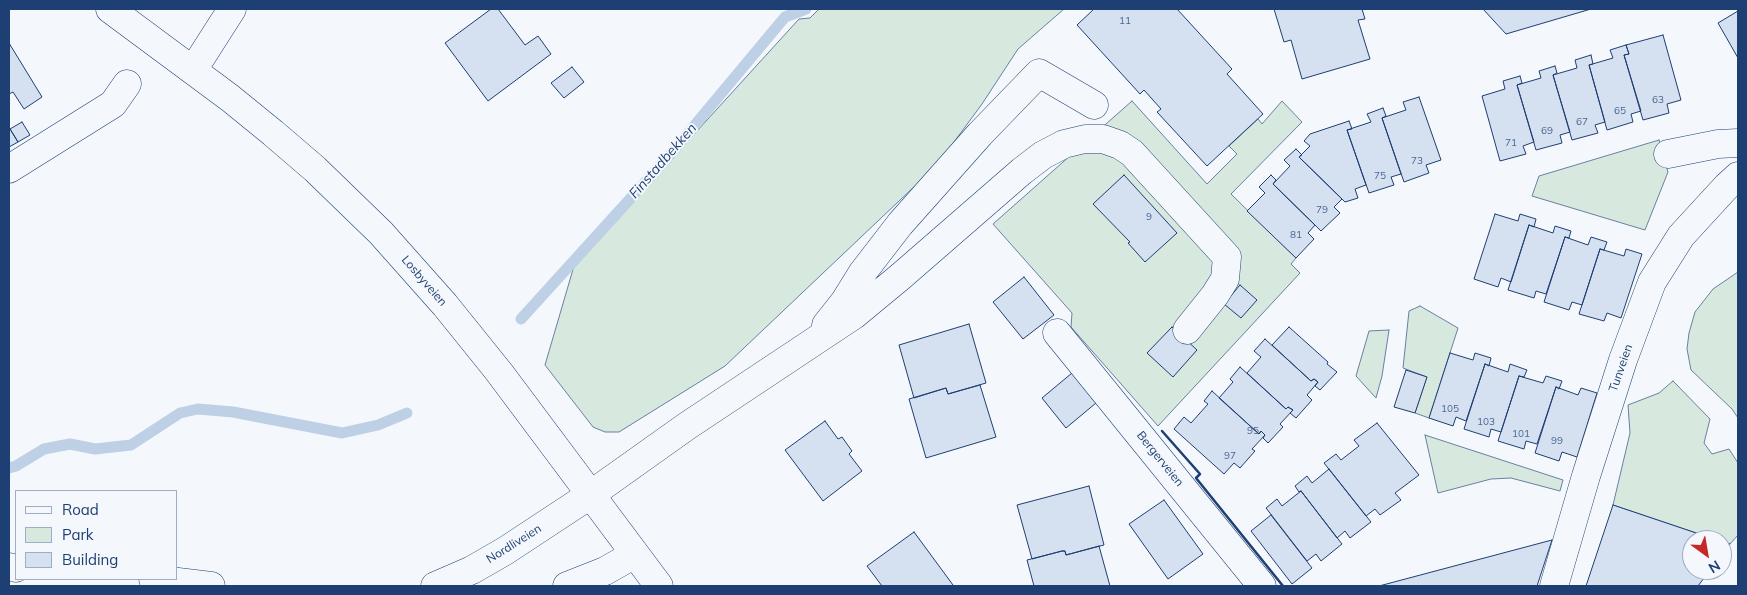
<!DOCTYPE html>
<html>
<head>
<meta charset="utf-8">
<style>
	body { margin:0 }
	#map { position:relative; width:1747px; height:595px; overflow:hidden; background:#f4f7fb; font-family:Mulish,sans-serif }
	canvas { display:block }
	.frame { position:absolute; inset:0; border:10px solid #1d3f73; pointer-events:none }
	.legend { position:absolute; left:15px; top:490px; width:162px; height:90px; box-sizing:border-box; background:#f4f7fb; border:1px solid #9eadc5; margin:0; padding:6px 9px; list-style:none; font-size:15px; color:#1d3f73 }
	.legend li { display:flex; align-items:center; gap:10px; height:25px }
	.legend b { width:25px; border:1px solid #9eadc5 }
	.north { position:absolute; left:1682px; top:530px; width:50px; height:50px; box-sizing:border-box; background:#f4f7fb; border:1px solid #9eadc5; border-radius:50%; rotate:148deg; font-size:14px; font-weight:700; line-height:20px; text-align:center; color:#1d3f73 }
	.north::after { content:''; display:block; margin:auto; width:18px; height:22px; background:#c62828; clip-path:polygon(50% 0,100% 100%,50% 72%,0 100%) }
</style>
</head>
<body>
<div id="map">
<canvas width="1747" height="595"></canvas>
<div class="frame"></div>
<ul class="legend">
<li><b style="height:6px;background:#f4f7fb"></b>Road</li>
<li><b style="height:14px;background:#d7e8df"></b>Park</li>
<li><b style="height:14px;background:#d5e0f0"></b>Building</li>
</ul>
<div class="north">N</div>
</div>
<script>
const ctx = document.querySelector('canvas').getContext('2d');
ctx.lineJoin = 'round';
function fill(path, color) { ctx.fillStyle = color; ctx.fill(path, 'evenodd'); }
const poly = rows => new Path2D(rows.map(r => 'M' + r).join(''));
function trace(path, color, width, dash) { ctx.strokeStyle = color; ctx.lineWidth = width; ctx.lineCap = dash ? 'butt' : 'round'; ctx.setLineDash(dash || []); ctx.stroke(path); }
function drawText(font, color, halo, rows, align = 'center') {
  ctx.font = font + ' Mulish,sans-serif'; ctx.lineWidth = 4; ctx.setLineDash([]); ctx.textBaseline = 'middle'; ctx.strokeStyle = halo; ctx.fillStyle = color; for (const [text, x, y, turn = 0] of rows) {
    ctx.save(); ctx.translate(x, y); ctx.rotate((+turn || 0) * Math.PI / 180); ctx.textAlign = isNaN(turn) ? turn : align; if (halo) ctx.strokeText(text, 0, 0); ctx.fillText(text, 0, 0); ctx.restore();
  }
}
const green = poly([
	[819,9,1064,9,1018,49,982,104,937,165,725,366,619,432,605,432,593,427,545,365,574,266,799,19,810,18,819,9],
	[1132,101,1207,184,1237,154,1229,146,1258,119,1262,124,1282,101,1302,122,1231,194,1296,258,1291,264,1300,273,1158,426,1071,327,1072,313,993,224,1132,101],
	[1659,140,1668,172,1645,230,1532,196,1539,176,1659,140],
	[1738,272,1738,418,1732,409,1691,370,1687,349,1689,333,1695,312,1713,289,1738,272],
	[1420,306,1458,328,1429,418,1415,413,1427,377,1403,368,1409,311,1420,306],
	[1389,330,1382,376,1376,398,1356,376,1369,331,1389,330],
	[1673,381,1710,419,1704,443,1712,454,1729,449,1738,463,1738,535,1730,544,1722,542,1722,540,1717,540,1613,505,1630,433,1628,405,1659,393,1673,381],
	[1425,435,1563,480,1560,491,1511,478,1491,479,1438,493,1425,435]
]);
const stream = poly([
	[521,319,669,156,785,17,806,9],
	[9,468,16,466,44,449,70,444,95,449,131,445,180,413,198,409,233,412,342,433,378,425,407,413]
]);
const building = poly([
	[491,9,498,9,525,45,538,36,551,54,488,101,445,43,491,9],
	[1094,9,1177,9,1232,69,1227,74,1263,114,1207,166,1157,112,1161,109,1144,90,1140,94,1077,25,1094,9],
	[1274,9,1362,9,1365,19,1358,20,1370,59,1302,79,1291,40,1284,42,1274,9],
	[1483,9,1591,9,1506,34,1483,9],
	[1738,11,1738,58,1718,23,1738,11],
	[1663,35,1681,100,1667,104,1669,113,1643,120,1624,55,1629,54,1626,45,1663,35],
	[9,43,42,97,24,109,13,92,9,94,9,43],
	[1626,45,1629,54,1624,55,1641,111,1631,114,1633,122,1607,130,1589,65,1613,58,1610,50,1626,45],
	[1591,55,1593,64,1589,65,1605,122,1595,125,1598,133,1572,140,1553,75,1577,68,1575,60,1591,55],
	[1555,66,1557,73,1553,75,1570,132,1560,135,1562,143,1536,150,1517,85,1541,78,1539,71,1555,66],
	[572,67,584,82,564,98,551,83,572,67],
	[1520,76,1522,83,1517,85,1534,142,1523,146,1526,154,1500,161,1482,96,1505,89,1503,81,1520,76],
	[1419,97,1441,160,1426,165,1429,173,1404,182,1382,118,1406,110,1403,102,1419,97],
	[1383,108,1386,116,1382,118,1401,174,1391,177,1394,185,1369,193,1347,130,1371,122,1367,114,1383,108],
	[1349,121,1352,129,1347,130,1366,185,1355,189,1358,198,1345,202,1299,157,1310,146,1304,141,1310,134,1349,121],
	[22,122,30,135,18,142,10,129,22,122],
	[10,129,18,142,9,147,9,130,10,129],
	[1296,149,1302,155,1299,157,1342,199,1334,207,1340,213,1321,231,1273,184,1290,166,1284,160,1296,149],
	[1124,175,1177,233,1145,262,1128,243,1130,242,1093,204,1124,175],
	[1271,175,1276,180,1273,184,1315,225,1308,233,1314,239,1296,258,1247,211,1265,193,1259,187,1271,175],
	[1495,214,1518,221,1520,214,1536,219,1534,227,1529,225,1511,282,1501,278,1498,287,1474,279,1495,214],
	[1529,225,1553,233,1555,226,1571,231,1569,238,1565,237,1546,294,1536,291,1534,298,1508,290,1529,225],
	[1565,237,1588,245,1591,237,1607,242,1604,250,1600,249,1582,305,1572,302,1569,310,1544,302,1565,237],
	[1600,249,1624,256,1626,249,1642,254,1621,318,1607,313,1604,321,1579,314,1600,249],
	[1024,277,1054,315,1023,339,993,302,1024,277],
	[1240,285,1257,300,1241,318,1224,304,1240,285],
	[969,324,986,383,948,394,946,388,914,398,899,345,969,324],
	[1172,327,1197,350,1173,377,1147,353,1172,327],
	[1289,327,1328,362,1327,364,1337,372,1320,390,1315,386,1318,382,1314,379,1311,381,1272,345,1289,327],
	[1265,339,1311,381,1314,379,1318,382,1307,395,1312,400,1296,418,1290,413,1293,410,1288,407,1286,409,1247,373,1261,357,1254,351,1265,339],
	[1450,353,1473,360,1475,353,1491,358,1489,366,1485,364,1466,421,1456,417,1453,426,1429,418,1450,353],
	[1485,364,1508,372,1510,364,1527,370,1524,377,1519,376,1501,432,1491,429,1489,437,1464,429,1485,364],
	[1240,367,1286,409,1288,407,1293,410,1280,424,1283,427,1268,443,1263,438,1265,435,1261,431,1259,434,1219,398,1233,382,1230,379,1240,367],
	[1406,370,1427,377,1415,413,1394,407,1406,370],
	[1072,373,1096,403,1066,428,1042,398,1072,373],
	[1519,376,1543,383,1546,376,1562,381,1559,389,1556,387,1537,444,1526,441,1524,449,1498,441,1519,376],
	[980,385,996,437,926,458,909,399,946,388,948,394,980,385],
	[1556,387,1578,395,1581,388,1597,393,1577,457,1562,452,1559,461,1535,453,1556,387],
	[1212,391,1259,434,1261,431,1265,435,1252,449,1255,451,1240,468,1234,463,1224,474,1174,429,1184,417,1191,423,1208,404,1204,401,1212,391],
	[825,421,838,439,842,437,852,451,849,454,862,471,823,501,785,450,825,421],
	[1377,423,1419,475,1395,493,1401,500,1380,515,1375,509,1366,516,1324,463,1336,454,1341,460,1359,446,1354,440,1377,423],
	[1329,469,1371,522,1350,538,1345,531,1337,538,1301,491,1299,492,1295,486,1307,476,1312,483,1329,469],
	[1089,486,1104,545,1066,555,1065,551,1062,551,1032,559,1017,505,1089,486],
	[1301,491,1342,544,1321,561,1316,554,1307,561,1266,508,1277,499,1282,506,1301,491],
	[1164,500,1203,554,1168,579,1129,524,1164,500],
	[1613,505,1717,540,1692,540,1692,570,1710,570,1698,586,1586,586,1613,505],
	[1271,515,1312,568,1292,584,1251,531,1271,515],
	[914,532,953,585,952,586,882,586,867,566,914,532],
	[1552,540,1537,586,1379,586,1552,540],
	[1722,542,1730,544,1722,554,1722,542],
	[1099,546,1110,586,1034,586,1027,560,1062,551,1065,551,1066,555,1099,546]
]);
const minor = poly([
	[1668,154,1718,144,1738,143],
	[9,169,113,104,127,84],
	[826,325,845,301,863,272,900,224,980,134,1039,73,1094,105],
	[1057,333,1262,586],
	[590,495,687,426,854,315,900,277,1022,171,1043,155,1064,144,1085,139,1103,139,1120,145,1132,153,1227,257,1225,279,1215,295,1187,330],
	[1554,586,1586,476,1623,360,1652,282,1681,236,1727,186,1738,176]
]);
const major = poly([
	[110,9,230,98,273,133,315,169,381,233,445,305,499,372,659,586],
	[193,70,232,9],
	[9,567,16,568],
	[153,579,211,586],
	[435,586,472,570,505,551,590,495],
	[567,586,605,571,635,554]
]);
const wall = poly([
	[1162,431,1200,474,1196,478,1283,586]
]);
const numberNames = [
	["11",1125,21],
	["63",1658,100],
	["65",1620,111],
	["67",1582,122],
	["69",1547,131],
	["71",1511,143],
	["73",1417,161],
	["75",1380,176],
	["79",1322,210],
	["9",1149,217],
	["81",1296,235],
	["105",1450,409],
	["103",1486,422],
	["95",1253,431],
	["101",1521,434],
	["99",1557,441],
	["97",1230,456]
];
const streetNames = [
	["Losbyveien",424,281,49],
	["Tunveien",1621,368,-71],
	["Bergerveien",1160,459,51],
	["Nordliveien",514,544,-32]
];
const waterNames = [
	["Finstadbekken",663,161,-49]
];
fill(green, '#d7e8df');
trace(green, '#687fa3', 1);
trace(stream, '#bed0e5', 11);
fill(building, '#d5e0f0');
trace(building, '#1d3f73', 1);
trace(minor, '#1d3f73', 29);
trace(major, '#1d3f73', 29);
trace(minor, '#f4f7fb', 28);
trace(major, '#f4f7fb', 28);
trace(wall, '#1d3f73', 2.5);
drawText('10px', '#4b6792', null, numberNames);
drawText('12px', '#1d3f73', '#f4f7fb', streetNames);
drawText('italic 14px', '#1d3f73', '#f4f7fb', waterNames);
</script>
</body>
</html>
